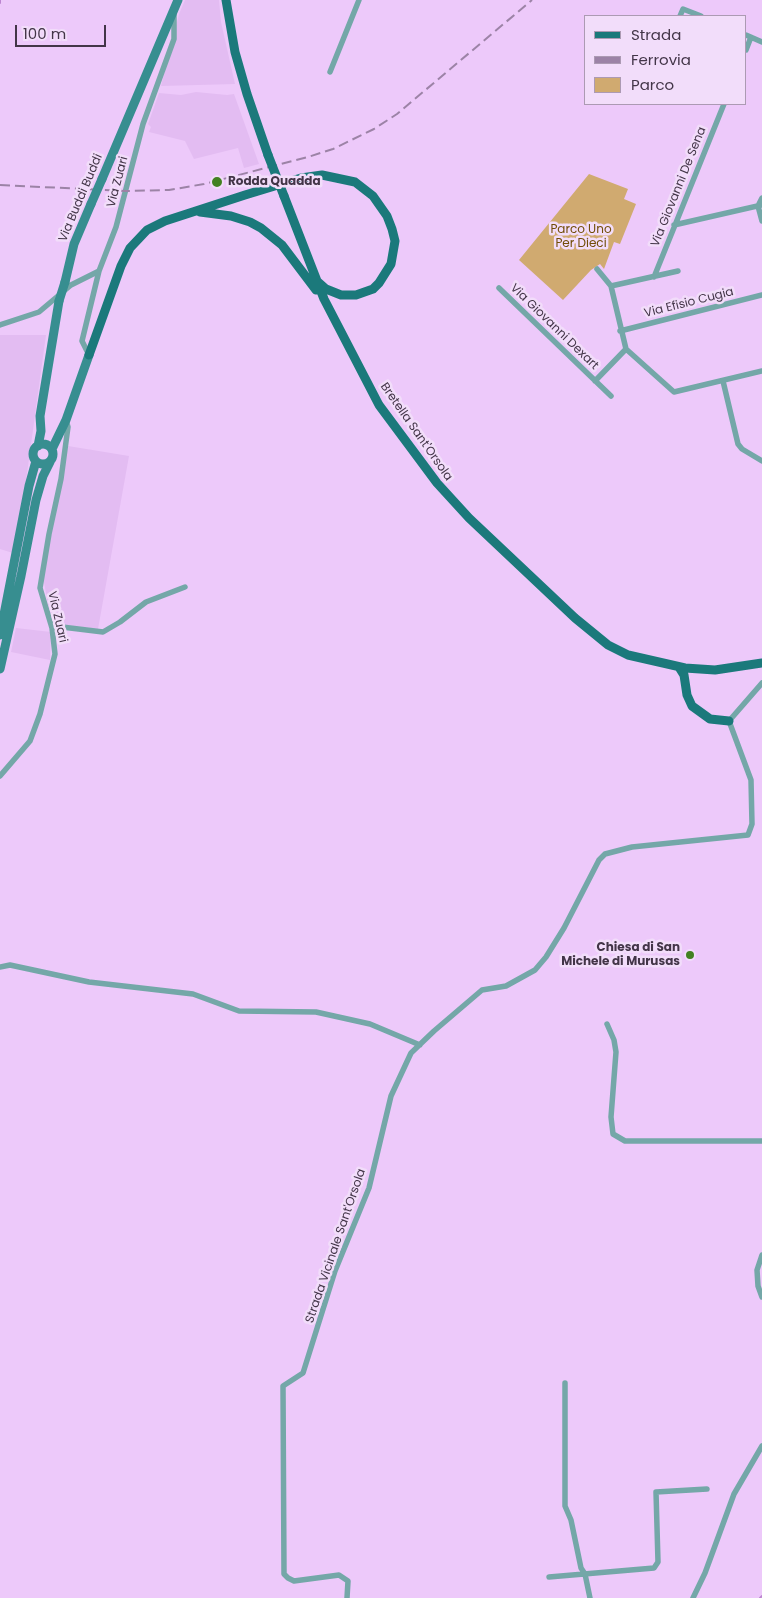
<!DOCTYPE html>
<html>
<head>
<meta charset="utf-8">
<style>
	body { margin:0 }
	#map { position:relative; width:762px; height:1598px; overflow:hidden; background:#edc9fa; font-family:Poppins,sans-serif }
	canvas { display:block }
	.legend { position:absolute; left:584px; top:15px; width:162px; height:90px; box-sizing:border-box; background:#f2ddfa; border:1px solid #ac9ab3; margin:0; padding:6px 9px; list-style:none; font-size:15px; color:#433548 }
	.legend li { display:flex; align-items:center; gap:10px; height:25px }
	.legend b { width:25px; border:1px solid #ac9ab3 }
	.scale { position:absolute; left:15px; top:25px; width:91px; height:22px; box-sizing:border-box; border:2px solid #433548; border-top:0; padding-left:6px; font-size:15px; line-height:18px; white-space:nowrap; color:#433548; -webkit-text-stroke:4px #f2ddfa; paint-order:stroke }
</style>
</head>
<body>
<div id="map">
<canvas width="762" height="1598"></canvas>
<ul class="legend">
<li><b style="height:6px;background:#1b797b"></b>Strada</li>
<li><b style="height:6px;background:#9c83a6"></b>Ferrovia</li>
<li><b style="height:14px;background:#d0aa70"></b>Parco</li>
</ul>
<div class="scale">100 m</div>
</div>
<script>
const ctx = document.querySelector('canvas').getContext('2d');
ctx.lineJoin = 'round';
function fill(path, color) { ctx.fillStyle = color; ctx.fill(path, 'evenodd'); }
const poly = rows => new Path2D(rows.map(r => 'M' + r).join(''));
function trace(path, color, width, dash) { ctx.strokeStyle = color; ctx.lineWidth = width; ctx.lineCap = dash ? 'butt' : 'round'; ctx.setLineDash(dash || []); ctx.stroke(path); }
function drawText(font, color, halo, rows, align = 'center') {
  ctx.font = font + ' Poppins,sans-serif'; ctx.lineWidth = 5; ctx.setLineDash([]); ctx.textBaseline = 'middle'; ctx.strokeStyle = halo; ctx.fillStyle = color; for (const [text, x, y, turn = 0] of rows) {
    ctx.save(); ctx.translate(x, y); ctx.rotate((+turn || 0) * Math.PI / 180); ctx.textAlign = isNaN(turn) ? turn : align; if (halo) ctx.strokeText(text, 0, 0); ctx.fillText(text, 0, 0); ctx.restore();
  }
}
const built = poly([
	[185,0,219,0,221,22,235,84,161,86,179,14],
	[196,92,227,95,234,94,259,164,244,168,238,148,194,159,185,141,149,132,151,127,148,124,159,93,181,95],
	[0,335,46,335,16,554,0,549],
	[68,446,129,456,98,629,65,625,53,618,48,604,43,577],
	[16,628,51,632,50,660,11,652]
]);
const green = poly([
	[589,174,628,189,624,199,636,204,620,244,614,242,604,269,600,264,591,270,563,300,519,260]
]);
const stream = poly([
	[0,3,0,0],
	[760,1598,762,1596]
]);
const street = poly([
	[680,16,683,9,701,16],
	[746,35,762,42],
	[746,50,751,37],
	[330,72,359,0],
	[762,198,758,206,762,221],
	[674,225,762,205],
	[597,269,611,286,626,349,674,392,762,371],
	[654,277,724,104],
	[611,286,678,271],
	[499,288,611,396],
	[0,325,39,312,71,285,99,271],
	[620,331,762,295],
	[89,355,82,341,99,271,116,227,143,124,174,39,174,15],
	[595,381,626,349],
	[723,381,738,444,742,449,762,461],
	[52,628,62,627,103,632,120,622,146,602,185,587],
	[0,776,30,741,40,714,55,654,52,628,40,588,49,534,61,479,68,427,66,420],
	[0,967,10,965,89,982,193,994,239,1011,316,1012,370,1024,420,1045],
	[607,1024,614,1040,616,1052,611,1117,613,1134,625,1141,762,1141],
	[762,1255,757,1270,758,1286,762,1297],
	[565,1383,565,1506,571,1520,581,1568,585,1574,590,1598],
	[549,1577,654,1568,658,1562,656,1492,707,1489],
	[347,1598,348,1581,339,1575,294,1581,288,1578,284,1574,283,1386,303,1373,335,1271,369,1188,391,1096,411,1053,434,1031,482,990,506,986,535,970,546,957,564,928,599,860,605,854,632,847,748,835,752,824,751,780,729,721,762,683],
	[693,1598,705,1573,734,1494,762,1446]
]);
const secondary = poly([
	[102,179,178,0],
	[65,282,74,244,91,204],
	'33 454a10 10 0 1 1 20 0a10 10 0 1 1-20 0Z',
	[38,446,41,431,40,416,59,301],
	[52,449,66,420,89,355],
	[0,635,29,486,36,461],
	[0,669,21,576,36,500,43,476,50,462]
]);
const primary = poly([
	[226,0,235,52,247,94,268,155],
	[284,196,324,299,379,405,437,483,469,518,575,618,608,645,628,655,685,668,715,670,762,663],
	[200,212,231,216,250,222,261,228,282,245,316,290],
	[89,355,121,266,130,248,147,230,165,221,245,195,301,178,322,175,355,182,373,196,387,216,392,229,395,241,391,264,379,283,373,289,356,295,341,295,326,289,317,281],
	[679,667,684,675,687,695,692,706,710,719,729,721]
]);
const rail = poly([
	[0,185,126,191,169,190,204,184,308,157,333,149,374,129,397,114,532,0]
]);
const secondaryBridge = poly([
	[91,204,102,179],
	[59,301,65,282]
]);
const primaryBridge = poly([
	[268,155,284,196]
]);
const markers = [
	[217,182,6,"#428121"],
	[690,955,5,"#428121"]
];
const streetNames = [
	["Via Zuari",118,182,-75],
	["Via Giovanni De Sena",679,187,-68],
	["Via Buddi Buddi",81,198,-67],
	["Via Efisio Cugia",689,303,-14],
	["Via Giovanni Dexart",554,327,44],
	["Bretella Sant'Orsola",416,432,55],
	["Via Zuari",57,617,77],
	["Strada Vicinale Sant'Orsola",336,1246,-71]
];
const poiNames = [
	["Rodda Quadda",228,182],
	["Chiesa di San",680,948,"right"],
	["Michele di Murusas",680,962,"right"]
];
const parkNames = [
	["Parco Uno",581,230],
	["Per Dieci",581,244]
];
fill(built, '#e3bcf2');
fill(green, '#d0aa70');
trace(stream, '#bc85d0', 2);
trace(street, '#74a7a8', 5.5);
trace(secondary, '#378e90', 9);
trace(primary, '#1b797b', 9);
trace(rail, '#9c83a6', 2, [10, 5]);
trace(secondaryBridge, '#378e90', 9);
trace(primaryBridge, '#1b797b', 9);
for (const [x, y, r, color] of markers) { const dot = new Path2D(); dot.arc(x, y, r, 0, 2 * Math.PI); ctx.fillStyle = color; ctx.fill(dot); trace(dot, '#f2ddfa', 2); }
drawText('12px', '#433548', '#f2ddfa', streetNames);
drawText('bold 12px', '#433548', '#f2ddfa', poiNames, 'left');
drawText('12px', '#714d07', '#f2ddfa', parkNames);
</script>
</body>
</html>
